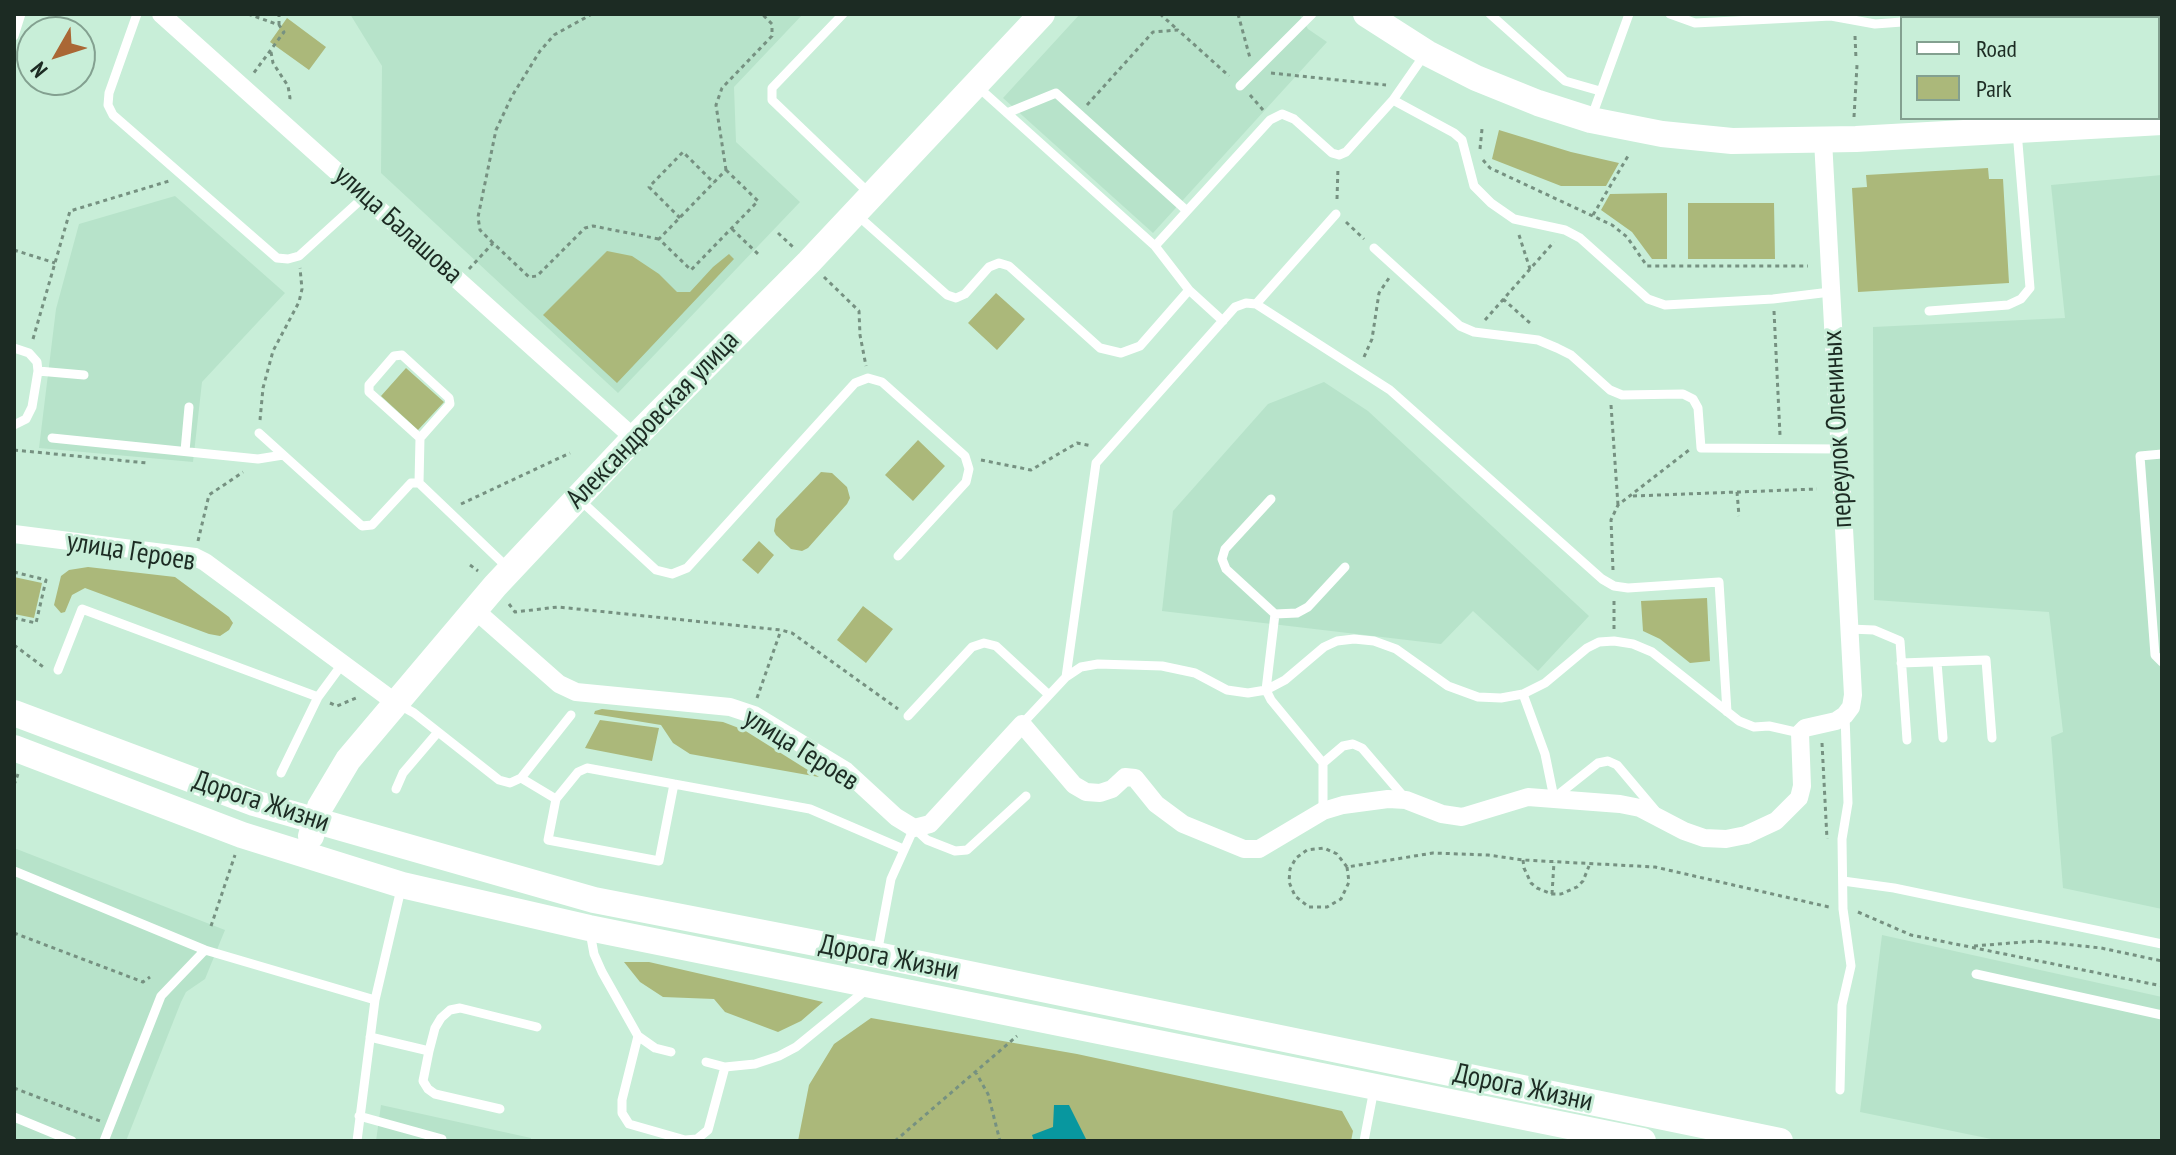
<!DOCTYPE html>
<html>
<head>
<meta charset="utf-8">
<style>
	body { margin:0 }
	#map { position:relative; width:2176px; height:1155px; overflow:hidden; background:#c8eed8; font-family:"PT Sans Narrow",sans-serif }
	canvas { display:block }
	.frame { position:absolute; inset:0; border:16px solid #1c2b23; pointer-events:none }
	.legend { position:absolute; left:1900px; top:16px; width:260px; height:104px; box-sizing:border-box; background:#c8eed8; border:2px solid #83a090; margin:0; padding:10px 14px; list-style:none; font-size:24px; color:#1c2b23 }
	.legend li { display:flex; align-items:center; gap:16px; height:40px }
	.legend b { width:40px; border:2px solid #83a090 }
	.north { position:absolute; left:16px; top:16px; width:80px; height:80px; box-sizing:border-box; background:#c8eed8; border:2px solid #83a090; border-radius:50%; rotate:231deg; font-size:22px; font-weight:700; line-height:32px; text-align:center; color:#1c2b23 }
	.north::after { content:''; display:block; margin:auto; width:28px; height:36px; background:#aa6735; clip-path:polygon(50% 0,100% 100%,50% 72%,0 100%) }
</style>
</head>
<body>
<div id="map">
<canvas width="2176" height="1155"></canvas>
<div class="frame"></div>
<ul class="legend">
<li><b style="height:10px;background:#fff"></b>Road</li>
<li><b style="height:22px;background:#abb87a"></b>Park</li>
</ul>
<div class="north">N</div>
</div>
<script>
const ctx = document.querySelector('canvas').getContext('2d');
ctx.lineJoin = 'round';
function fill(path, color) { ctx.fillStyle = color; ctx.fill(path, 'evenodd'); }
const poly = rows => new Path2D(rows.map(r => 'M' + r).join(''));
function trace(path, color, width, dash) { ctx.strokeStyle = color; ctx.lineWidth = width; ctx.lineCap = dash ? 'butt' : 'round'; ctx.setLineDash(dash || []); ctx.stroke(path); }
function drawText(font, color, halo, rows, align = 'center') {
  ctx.font = font + ' "PT Sans Narrow",sans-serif'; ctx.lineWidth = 6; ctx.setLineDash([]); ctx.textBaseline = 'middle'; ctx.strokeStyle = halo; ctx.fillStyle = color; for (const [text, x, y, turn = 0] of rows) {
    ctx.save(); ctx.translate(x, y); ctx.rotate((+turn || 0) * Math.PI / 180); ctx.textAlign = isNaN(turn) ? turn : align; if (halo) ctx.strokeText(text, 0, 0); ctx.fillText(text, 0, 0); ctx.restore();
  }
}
const built = poly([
	[350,14,803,14,734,87,736,142,800,202,618,393,381,173,382,66],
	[1080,14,1299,14,1308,29,1327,42,1153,233,1003,98],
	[2162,175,2162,909,2063,888,2051,737,2063,732,2049,612,1874,600,1873,327,2065,318,2051,185],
	[175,196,285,293,202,382,193,462,39,448,56,309,79,224],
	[1324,382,1368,411,1589,616,1538,671,1473,611,1441,644,1162,611,1173,511,1268,404],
	[14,848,225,930,205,979,186,992,181,1002,126,1141,14,1141],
	[1882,935,2162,997,2162,1141,2001,1141,1860,1112],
	[381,1105,531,1138,531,1141,376,1141]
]);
const green = poly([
	[287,18,326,47,309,70,270,42],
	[1499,130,1571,152,1619,163,1606,186,1561,186,1492,159],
	[1988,168,1989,179,2003,179,2009,283,1858,292,1852,188,1867,187,1866,175],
	[1667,193,1667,259,1652,259,1632,232,1601,210,1610,194],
	[1688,203,1774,203,1775,259,1688,259],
	[607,251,632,256,659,274,677,292,690,292,713,267,729,254,734,259,617,383,543,315],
	[996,293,1025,319,997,350,968,323],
	[406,368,444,402,418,430,381,396],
	[918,440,945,466,913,501,885,475],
	[821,472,832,473,847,487,850,498,847,504,808,548,802,551,791,549,776,535,774,531,776,519],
	[759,541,774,555,758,574,742,560],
	[88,567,175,577,229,617,233,623,229,630,220,636,209,634,85,588,72,595,65,612,61,613,54,605,61,576,69,570],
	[14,577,42,583,34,618,14,614],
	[1707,598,1710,661,1690,663,1660,639,1643,631,1641,601],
	[863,606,893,629,866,663,837,640],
	[602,709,723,722,744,730,819,777,690,754,673,743,661,725,594,714,595,711],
	[600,720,659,728,652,761,585,748],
	[624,962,649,962,823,1002,801,1021,778,1032,725,1012,714,999,663,997,640,982],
	[871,1018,1077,1054,1342,1111,1353,1131,1351,1141,798,1141,809,1085,834,1044]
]);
const water = poly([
	[1054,1105,1069,1105,1087,1141,1034,1141,1032,1135,1053,1127]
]);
const path = poly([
	[248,14,279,25,284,32,253,74],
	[1160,14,1178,30],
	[1238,14,1250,58],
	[279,25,279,14],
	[1855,36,1856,59],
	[271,52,273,63,288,86,290,98,289,102],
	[1271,73,1386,85],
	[1250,95,1263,110],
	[1087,105,1153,32,1178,30,1229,76],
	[1854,117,1857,65],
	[1480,149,1482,129],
	[1483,160,1490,168,1612,225,1627,237,1647,266,1808,266],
	[726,170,758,201,691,270,659,239,726,170],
	[726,170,716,105,722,88,772,36,772,24,762,14],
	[1337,199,1338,167],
	[1593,215,1628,156],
	[680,218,649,187,683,152,714,183],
	[1346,222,1364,239],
	[732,229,758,254],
	[778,233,794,248],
	[1519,235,1530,269],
	[493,243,480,230,478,217,496,130,512,96,540,51,554,35,592,14],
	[14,250,55,263],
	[469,269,493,243,529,277,537,276,585,228,593,226,659,239],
	[824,277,859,311,860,335,866,366],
	[1503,299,1530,323],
	[1774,311,1780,435],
	[1485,320,1554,242],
	[33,339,70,211,169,181],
	[1364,357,1372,339,1379,293,1389,278],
	[1611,405,1618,505],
	[260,420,263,388,273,351,299,302,302,289,300,268],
	[14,450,147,463],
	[981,460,1031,470,1077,443,1092,446],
	[1737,492,1739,516],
	[1633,496,1817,489],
	[461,504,570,453],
	[198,541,209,495,243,472],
	[470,565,478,571],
	[1613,570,1611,520,1618,505,1689,450],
	[14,572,46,580,36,623,14,618],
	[1614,601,1614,629],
	[509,604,515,612,558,607,781,630,792,633,898,709],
	[14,645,46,669],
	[757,698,781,630],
	[330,703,337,706,356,698],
	[1822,743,1827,839],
	[14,785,18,774],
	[1523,860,1524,868,1531,883,1537,888,1552,894,1561,894,1577,887,1583,881,1589,866],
	[1347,867,1349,882,1341,899,1327,907,1309,907,1295,896,1289,882,1290,869,1296,858,1307,850,1324,848,1337,854,1347,867,1433,853,1488,855,1523,860,1655,867,1829,907],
	[1552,894,1554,862],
	[1858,912,1911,935,2162,986],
	[211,926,235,855],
	[14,933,143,982,150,977],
	[1974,946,2036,941,2101,948,2162,961],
	[975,1071,988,1094,1000,1141],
	[14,1088,100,1121],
	[895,1141,1017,1036]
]);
const lane = poly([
	[137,14,109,93,108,105,113,115,277,258,288,259,299,256,365,196],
	[843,14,772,88,772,100,869,193],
	[1490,14,1565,81,1600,91],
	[1670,14,1695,23,1831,16,1875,24,1902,22],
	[1982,18,2055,14],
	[14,36,21,14],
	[1240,86,1312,14],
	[978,87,1155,246,1189,290,1223,321],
	[1393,100,1454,133,1462,140,1474,186,1491,203,1514,219,1565,230,1580,238,1648,299,1665,305,1773,299,1830,292],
	[1007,113,1056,93,1187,211],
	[1592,116,1629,14],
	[856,214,947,295,956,298,965,294,989,267,999,263,1009,266,1100,348,1121,353,1140,346,1189,290],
	[1155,246,1270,120,1282,114,1294,119,1332,153,1339,155,1346,152,1393,100,1425,54],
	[1374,248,1460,326,1474,332,1538,340,1557,348,1571,355,1610,390,1622,395,1683,394,1693,399,1698,408,1701,448,1839,449],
	[1256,304,1336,214],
	[1929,311,2008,305,2021,299,2030,288,2017,131],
	[14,348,29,353,37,362,38,371,32,407,26,419,14,425],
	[38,371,84,375],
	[259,433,362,526,372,525,411,483,419,483,508,568],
	[52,438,258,459,283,455],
	[185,451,189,407],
	[2162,454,2140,456,2155,655,2162,662],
	[419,483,420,438,450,404,449,398,402,355,394,356,369,385,369,392,420,438],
	[1271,499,1225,549,1222,559,1226,569,1275,614,1297,613,1308,607,1345,567],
	[580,500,656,570,672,574,687,568,855,383,868,378,882,382,965,456,969,469,966,482,898,556],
	[1275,614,1266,690,1271,700,1323,763],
	[1850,629,1874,630,1900,641,1907,740],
	[1937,662,1943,738],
	[1901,663,1986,660,1992,738],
	[58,670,82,609,318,697],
	[1066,677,1096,463,1235,307,1246,303,1256,304,1390,390,1602,579,1614,586,1628,588,1719,582,1727,712],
	[1523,694,1545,754,1554,798,1598,763,1608,761,1617,765,1655,810],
	[398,704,414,713,499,780,510,783,521,778,571,715],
	[908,716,972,647,984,643,996,646,1049,695],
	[1022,724,1066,677,1081,667,1098,664,1162,666,1195,673,1227,690,1248,693,1266,690,1285,680,1324,647,1337,641,1354,639,1374,641,1396,649,1448,686,1478,697,1501,698,1523,694,1545,683,1587,648,1599,642,1614,641,1633,644,1652,652,1739,721,1754,727,1769,726,1800,733],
	[281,773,318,697,343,663],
	[521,778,556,799],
	[674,784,659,861,548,840,556,799,578,772,587,768,810,809,903,849],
	[396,789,403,773,438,732],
	[1323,811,1323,763,1343,746,1353,744,1362,748,1404,797],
	[14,871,205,950,375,1000],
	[1843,881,1894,888,2162,944],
	[590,932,594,954,602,972,638,1036,655,1048,671,1052],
	[877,954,891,879,914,828,927,840,955,851,967,850,1026,796],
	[1976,974,2162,1015],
	[638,1036,622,1100,622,1113,629,1124,685,1140,697,1139,708,1130,725,1067],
	[370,1037,429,1051,435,1028,441,1018,450,1010,460,1008,537,1027],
	[429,1051,423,1081,428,1089,435,1094,500,1109],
	[706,1062,725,1067,755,1064,779,1056,796,1047,866,990],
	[1840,1090,1842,1005,1851,966,1843,909,1842,839,1848,803,1845,715],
	[359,1116,442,1139],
	[14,1117,72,1141],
	[104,1141,161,996,205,950],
	[357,1141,375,1000,401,889],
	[1364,1141,1374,1089]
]);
const street = poly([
	[161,14,634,438],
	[14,534,195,557,205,562,396,703],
	[475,610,559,684,576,692,730,707,754,715,846,771,896,817,914,828,930,824,1022,724,1074,785,1086,792,1100,793,1112,789,1125,777,1135,778,1156,804,1183,824,1244,849,1259,849,1323,811,1343,805,1388,799,1406,800,1442,814,1462,817,1528,797,1620,804,1640,808,1684,831,1704,838,1726,839,1746,835,1776,821,1799,798,1802,786,1800,733,1805,728,1836,721,1845,715,1851,707,1853,695,1823,140]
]);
const secondary = poly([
	[1366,14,1427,53,1476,78,1538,103,1591,120,1662,134,1732,141,1856,139,2162,122],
	[14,713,254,803,594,900,877,955,1780,1141],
	[14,748,242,835,402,885,589,928,1643,1141],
	[311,836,320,807,348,760,495,586,634,438,809,262,1042,14]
]);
const streetNames = [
	["улица Балашова",398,225,42],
	["Александровская улица",653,420,-46],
	["переулок Олениных",1838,429,-93],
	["улица Героев",131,552,9],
	["улица Героев",801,750,32],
	["Дорога Жизни",261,802,18],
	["Дорога Жизни",889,958,11],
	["Дорога Жизни",1523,1088,12]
];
fill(built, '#b7e3ca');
fill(green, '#abb87a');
fill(water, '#08979f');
trace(path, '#769181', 3, [4, 4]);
trace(lane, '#fff', 9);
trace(street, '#fff', 18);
trace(secondary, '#fff', 26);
drawText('28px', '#1c2b23', '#c8eed8', streetNames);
</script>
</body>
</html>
